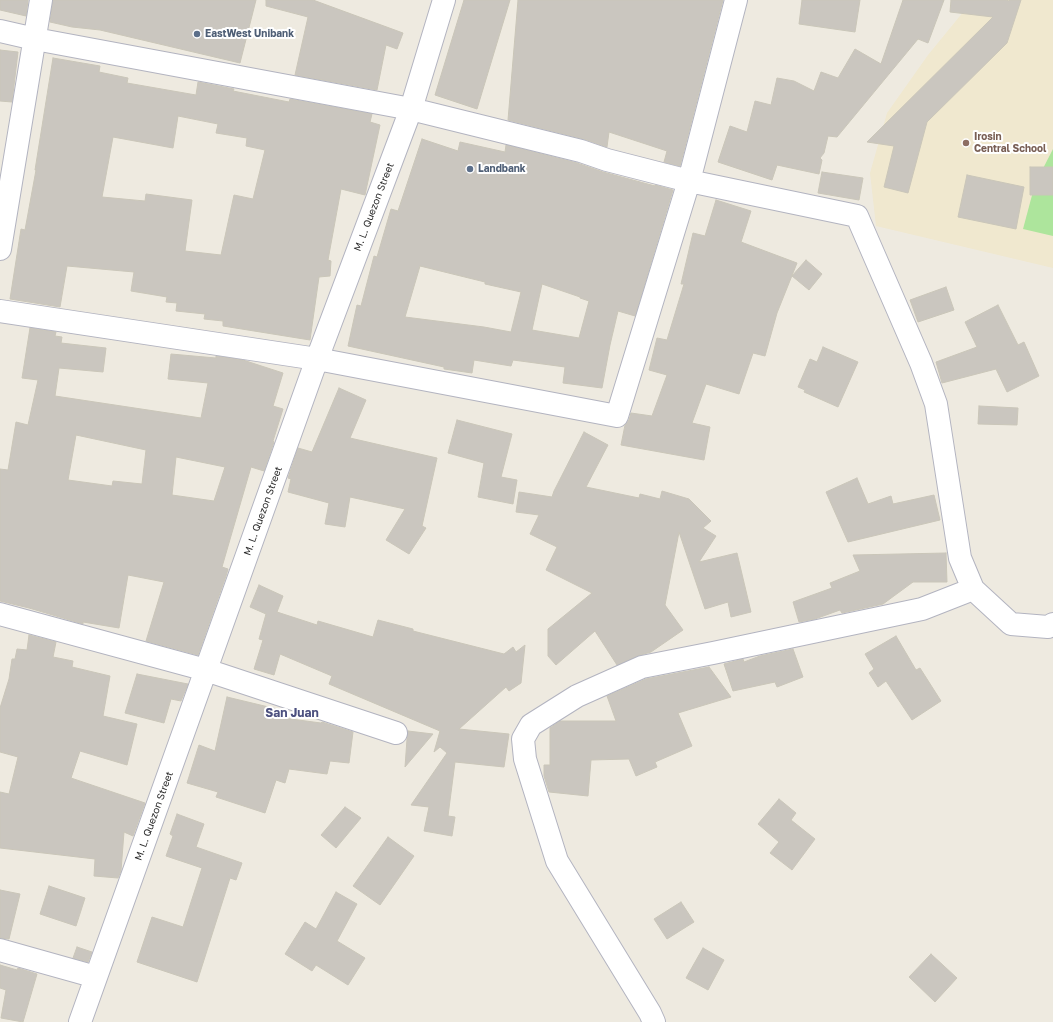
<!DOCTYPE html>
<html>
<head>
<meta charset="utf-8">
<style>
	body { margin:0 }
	canvas { display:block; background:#eeeae0 }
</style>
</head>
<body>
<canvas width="1053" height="1022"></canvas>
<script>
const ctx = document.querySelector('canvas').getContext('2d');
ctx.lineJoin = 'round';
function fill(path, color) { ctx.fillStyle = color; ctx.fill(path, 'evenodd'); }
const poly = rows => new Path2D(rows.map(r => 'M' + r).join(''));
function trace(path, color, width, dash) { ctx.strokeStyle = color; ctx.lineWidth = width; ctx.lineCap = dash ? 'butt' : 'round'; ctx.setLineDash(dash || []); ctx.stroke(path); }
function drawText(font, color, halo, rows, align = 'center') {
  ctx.font = font + ' "Golos Text",sans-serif'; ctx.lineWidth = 4; ctx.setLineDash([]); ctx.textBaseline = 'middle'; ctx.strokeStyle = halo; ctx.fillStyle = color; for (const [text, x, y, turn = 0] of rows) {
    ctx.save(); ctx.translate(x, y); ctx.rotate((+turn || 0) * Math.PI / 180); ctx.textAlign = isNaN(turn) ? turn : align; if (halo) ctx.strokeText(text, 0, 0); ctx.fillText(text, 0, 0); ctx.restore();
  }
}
const education = poly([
	[973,0,1053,0,1053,268,876,226,870,173,887,113,928,55]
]);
const green = poly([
	[1053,149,1053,236,1023,229,1035,184]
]);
const building = poly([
	[0,0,28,0,26,16,0,10,0,0],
	[53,0,256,0,240,63,100,30,72,27,50,22,53,0],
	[266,0,313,0,403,33,397,49,386,45,377,90,295,75,308,17,266,6,266,0],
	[464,0,510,0,477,109,435,95,464,0],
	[518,0,723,0,680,166,664,162,667,151,609,132,607,147,584,139,508,120,518,0],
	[802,0,860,0,855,32,799,24,802,0],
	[903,0,944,0,928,43,918,39,837,137,828,136,824,153,820,158,822,160,819,174,777,165,772,180,718,162,730,126,747,132,755,101,771,105,777,78,794,81,814,91,821,72,838,78,855,49,881,64,903,0],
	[951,0,1006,0,1009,1,1010,0,1021,0,1007,43,927,122,908,193,884,187,894,146,867,142,993,17,950,12,951,0],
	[0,50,18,52,12,102,0,101,0,50],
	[53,58,100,66,99,72,128,78,127,83,196,95,198,82,234,89,233,91,289,102,290,99,372,114,370,122,380,125,365,195,341,189,328,260,331,261,330,276,319,277,310,340,223,326,223,321,204,319,205,314,176,311,177,303,166,302,167,297,131,291,134,272,67,266,60,307,10,299,21,229,25,230,36,170,35,170,53,58],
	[178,116,218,124,216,133,247,138,246,146,265,150,253,199,234,195,221,255,185,251,192,200,146,194,145,201,102,197,113,137,173,148,178,116],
	[422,139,458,151,460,142,505,152,506,145,577,163,603,172,655,186,655,185,673,190,635,316,618,311,610,345,602,388,563,383,565,367,513,360,511,366,474,360,472,373,444,369,444,367,348,346,357,305,361,306,374,256,377,257,391,209,398,211,422,139],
	[420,266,485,282,485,284,521,292,511,332,484,327,405,317,420,266],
	[542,284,580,297,580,298,589,301,579,338,532,330,542,284],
	[1030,167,1053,167,1053,195,1030,195,1030,167],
	[822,172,863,178,859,200,818,193,822,172],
	[967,175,1024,187,1016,229,958,217,967,175],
	[716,200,751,211,741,242,797,263,777,313,765,356,753,353,739,394,706,384,692,423,710,427,704,460,621,445,625,425,629,420,631,413,652,416,667,375,649,370,657,338,667,340,684,284,681,284,693,233,705,236,716,200],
	[806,260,822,274,809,290,792,276,806,260],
	[946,287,954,310,918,322,910,300,946,287],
	[998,305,1018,345,1024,342,1039,376,1007,392,996,369,942,383,936,362,977,347,965,322,998,305],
	[30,328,56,332,55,336,62,337,61,343,106,348,103,372,59,368,55,396,201,418,208,383,168,379,171,354,216,358,216,356,243,360,283,373,273,406,283,409,273,441,274,442,264,471,251,467,222,567,228,569,226,576,198,655,146,641,164,582,128,575,119,628,83,622,83,624,29,608,0,601,0,469,8,470,16,422,28,425,38,380,22,378,30,328],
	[76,435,146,450,142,484,113,481,112,486,68,480,76,435],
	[176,457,225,467,214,501,172,495,176,457],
	[823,347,858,362,838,407,804,392,805,390,798,387,810,359,817,362,823,347],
	[339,388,366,400,350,438,437,458,422,526,426,528,409,554,386,540,405,509,350,497,345,527,325,524,329,503,288,492,291,479,288,478,298,448,312,452,339,388],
	[979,406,1018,408,1017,425,978,424,979,406],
	[457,420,512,434,501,477,517,480,513,504,478,497,484,463,448,453,457,420],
	[584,432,608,445,586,487,639,498,640,494,660,499,662,491,689,499,711,521,703,528,716,536,699,562,737,553,751,612,731,617,728,602,705,609,679,532,665,605,683,630,651,652,637,656,617,665,595,631,556,665,548,656,548,629,592,593,546,570,557,547,530,534,539,515,516,512,519,492,552,497,554,491,584,432],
	[857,478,868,504,891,496,893,504,934,495,940,520,848,542,826,492,857,478],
	[946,553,947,582,913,582,883,604,842,613,840,610,815,619,799,622,793,602,832,588,830,583,860,571,853,555,946,553],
	[259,585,283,596,277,612,317,625,318,621,373,637,378,620,413,629,413,631,504,654,513,647,516,652,525,645,521,683,509,691,506,687,459,729,509,734,504,767,455,762,448,816,455,817,452,836,424,831,429,807,411,805,447,753,440,747,434,752,440,731,329,684,332,676,280,654,274,675,254,669,263,640,259,639,266,614,250,607,259,585],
	[29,635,56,642,53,657,73,661,72,667,110,676,103,716,137,724,127,765,80,751,71,778,145,803,133,836,124,832,121,871,118,878,94,876,95,859,0,848,0,792,9,794,18,757,0,752,0,708,9,679,12,659,15,659,17,649,27,650,29,635],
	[896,636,916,670,920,668,941,701,912,720,886,681,878,687,869,673,874,669,865,654,896,636],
	[793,649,803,677,777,687,775,682,733,691,724,664,743,659,744,662,760,656,793,649],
	[709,667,731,697,678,713,692,746,655,762,657,767,636,776,629,759,591,760,588,796,549,792,544,776,544,765,550,765,550,728,560,721,616,721,607,696,646,679,709,667],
	[137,674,188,684,181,701,171,699,164,723,125,713,137,674],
	[227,697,277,709,276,717,321,723,322,722,353,732,349,763,330,761,327,774,289,769,285,783,276,780,265,813,216,797,218,792,187,783,199,745,215,751,227,697],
	[408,731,433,734,405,767,407,739,408,731],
	[779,799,796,813,791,820,815,839,792,870,770,853,779,842,758,824,779,799],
	[345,807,361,818,336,848,321,835,345,807],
	[177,814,204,824,196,847,242,863,236,880,230,878,197,982,137,962,152,917,183,927,202,868,166,856,173,836,170,834,177,814],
	[388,837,414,856,380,905,353,886,388,837],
	[49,886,85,898,76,926,40,914,49,886],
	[0,890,20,894,9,939,0,938,0,890],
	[336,892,357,904,337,941,365,958,348,985,316,965,312,971,285,954,305,922,316,929,336,892],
	[681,902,694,922,667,939,654,919,681,902],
	[77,947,92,952,88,962,73,958,77,947],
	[703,948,724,960,708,990,686,978,703,948],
	[931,954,957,978,935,1002,909,977,931,954],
	[0,965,17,970,18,968,37,974,23,1022,1,1018,6,990,0,988,0,965]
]);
const minor = poly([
	[0,31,35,39,411,109,581,151,607,160,689,181,857,216,921,363,936,404,960,558,973,589,1011,624,1048,627,1053,624],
	[0,249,41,0],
	[0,311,317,359,617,416,689,181,736,0],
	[0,614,206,670,396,733],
	[0,950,96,977],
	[80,1022,317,359,411,109,444,0],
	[654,1022,650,1013,557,861,525,759,523,739,531,725,577,696,642,667,713,653,922,609,973,589]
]);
const markers = [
	[197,34,4,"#5c6f8a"],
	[966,143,4,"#8d6e63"],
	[470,169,4,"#5c6f8a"]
];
const serviceNames = [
	["EastWest Unibank",205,34],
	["Landbank",478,169]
];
const educationNames = [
	["Irosin",974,137],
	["Central School",974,149]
];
const streetNames = [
	["M. L. Quezon Street",374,207,-69],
	["M. L. Quezon Street",263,511,-70],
	["M. L. Quezon Street",154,816,-70]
];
const quarterNames = [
	["San Juan",292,713]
];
fill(education, '#f0e8cf');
fill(green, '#ade59c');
fill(building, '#cac6bf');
trace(building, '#cac6b9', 1);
trace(minor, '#b3b4c0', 24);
trace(minor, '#fff', 22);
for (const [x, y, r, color] of markers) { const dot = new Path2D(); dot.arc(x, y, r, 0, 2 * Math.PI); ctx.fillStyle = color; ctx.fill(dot); trace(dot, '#fff', 1.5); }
drawText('bold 10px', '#4e5e75', '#fff', serviceNames, 'left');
drawText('bold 10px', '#785e54', '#fff', educationNames, 'left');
drawText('10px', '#2d2d2d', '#fff', streetNames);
drawText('bold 12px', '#4c507f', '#fff', quarterNames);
</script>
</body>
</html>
